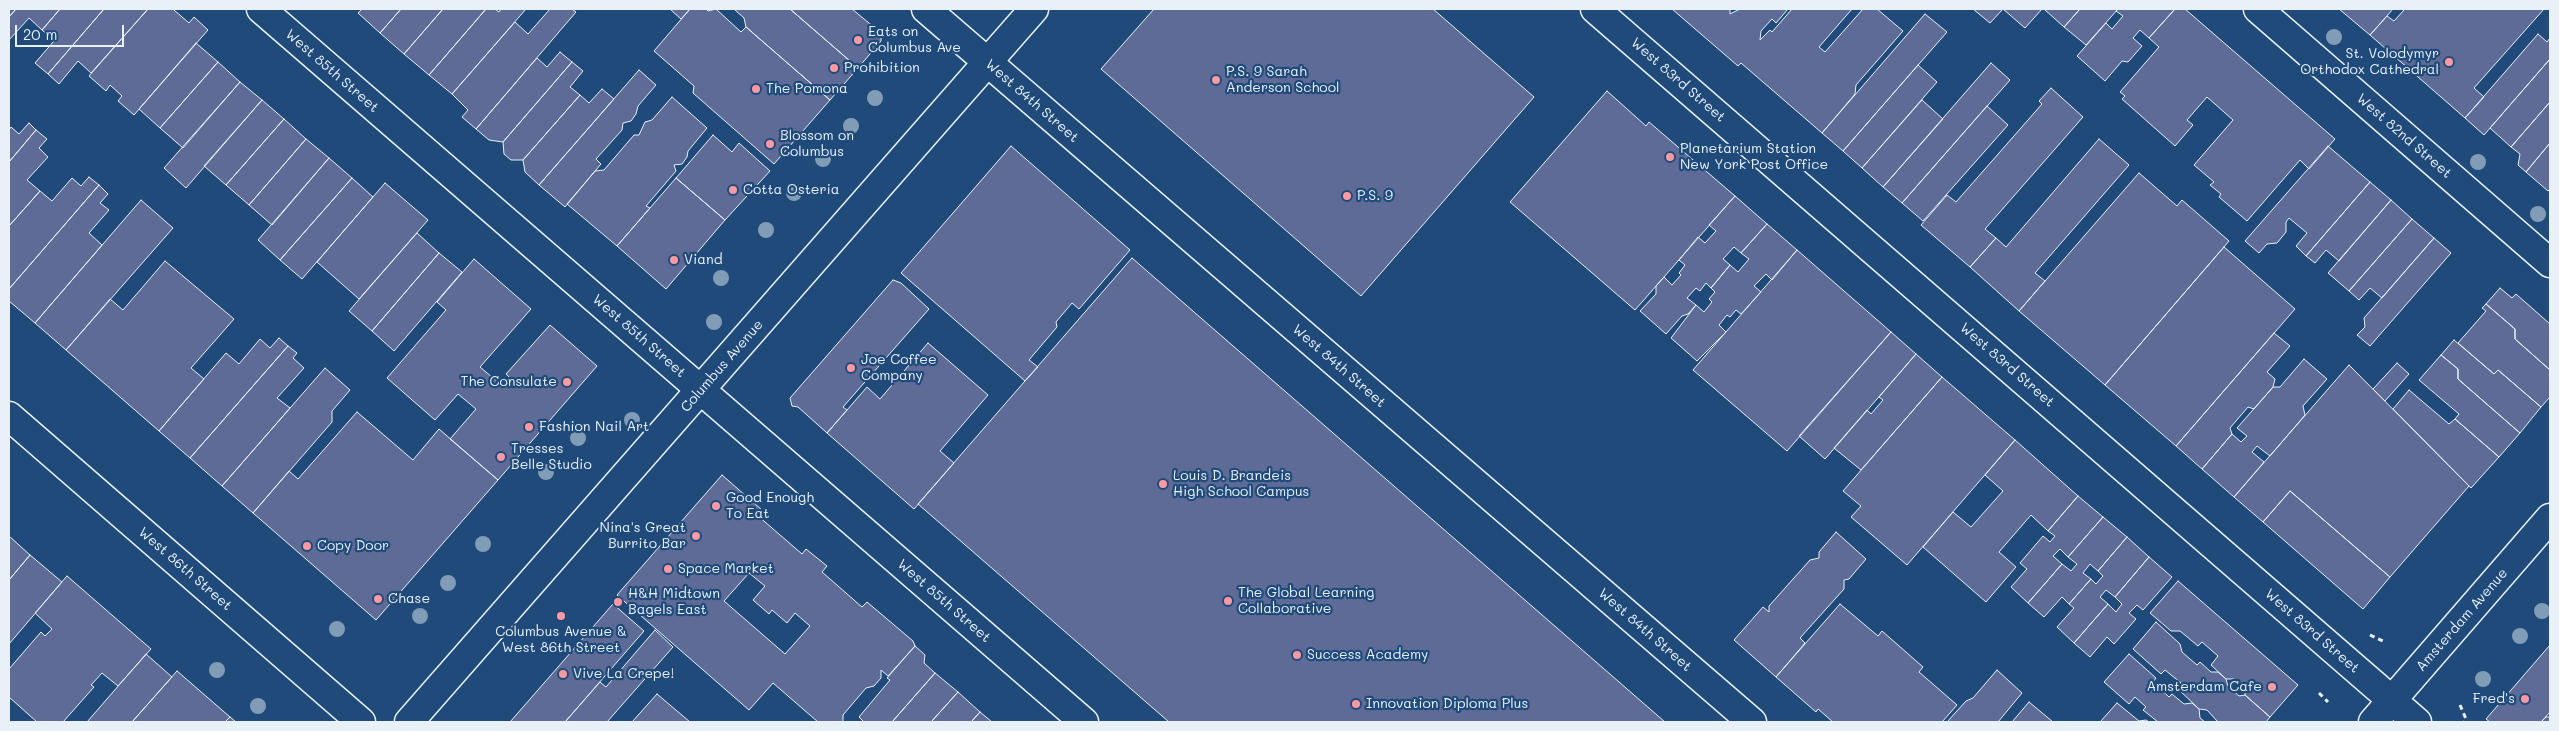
<!DOCTYPE html>
<html>
<head>
<meta charset="utf-8">
<style>
	body { margin:0 }
	#map { position:relative; width:2559px; height:731px; overflow:hidden; background:#1f4a7a; font-family:Mali,sans-serif }
	canvas { display:block }
	.frame { position:absolute; inset:0; border:10px solid #e8f1f8; pointer-events:none }
	.scale { position:absolute; left:15px; top:25px; width:109px; height:22px; box-sizing:border-box; border:2px solid #e8f1f8; border-top:0; padding-left:6px; font-size:15px; line-height:18px; white-space:nowrap; color:#e8f1f8; -webkit-text-stroke:4px #1f4a7a; paint-order:stroke }
</style>
</head>
<body>
<div id="map">
<canvas width="2559" height="731"></canvas>
<div class="frame"></div>
<div class="scale">20 m</div>
</div>
<script>
const ctx = document.querySelector('canvas').getContext('2d');
ctx.lineJoin = 'round';
function fill(path, color) { ctx.fillStyle = color; ctx.fill(path, 'evenodd'); }
const poly = rows => new Path2D(rows.map(r => 'M' + r).join(''));
function trace(path, color, width, dash) { ctx.strokeStyle = color; ctx.lineWidth = width; ctx.lineCap = dash ? 'butt' : 'round'; ctx.setLineDash(dash || []); ctx.stroke(path); }
function drawText(font, color, halo, rows, align = 'center') {
  ctx.font = font + ' Mali,sans-serif'; ctx.lineWidth = 4.5; ctx.setLineDash([]); ctx.textBaseline = 'middle'; ctx.strokeStyle = halo; ctx.fillStyle = color; for (const [text, x, y, turn = 0] of rows) {
    ctx.save(); ctx.translate(x, y); ctx.rotate((+turn || 0) * Math.PI / 180); ctx.textAlign = isNaN(turn) ? turn : align; if (halo) ctx.strokeText(text, 0, 0); ctx.fillText(text, 0, 0); ctx.restore();
  }
}
const building = poly([
	[9,9,16,9,9,17,9,9],
	[16,9,60,9,42,30,29,18,9,40,9,17,16,9],
	[60,9,104,9,48,74,35,63,54,41,42,30,60,9],
	[104,9,148,9,91,73,78,61,59,84,48,74,104,9],
	[148,9,175,9,174,10,189,23,194,17,208,30,134,115,118,101,122,96,110,85,106,91,89,76,148,9],
	[362,9,401,9,380,33,358,13,362,9],
	[401,9,443,9,404,54,380,33,401,9],
	[443,9,486,9,429,75,404,54,443,9],
	[486,9,495,9,499,12,501,9,526,9,452,94,429,75,486,9],
	[550,9,572,9,576,12,476,129,462,117,468,110,452,94,515,22,528,34,550,9],
	[670,9,690,9,681,19,670,9],
	[690,9,706,9,708,11,716,9,741,32,746,27,830,100,774,164,693,93,694,86,654,51,690,9],
	[734,9,790,9,858,68,830,100,746,27,744,18,734,9],
	[790,9,852,9,881,33,881,41,858,68,790,9],
	[1154,9,1433,9,1534,97,1361,296,1101,69,1154,9],
	[1672,9,1730,9,1730,14,1740,9,1788,9,1776,23,1772,19,1761,31,1760,40,1770,30,1772,32,1792,9,1852,9,1819,47,1825,52,1863,9,1877,9,1903,31,1856,85,1855,94,1822,133,1741,63,1738,66,1672,9],
	[1973,9,2003,9,1990,23,1973,9],
	[2003,9,2042,9,2025,28,2003,9],
	[2044,9,2080,9,2064,27,2044,9],
	[2080,9,2118,9,2086,45,2064,27,2080,9],
	[2118,9,2175,9,2149,38,2140,30,2133,38,2142,46,2128,62,2122,61,2105,81,2077,56,2106,23,2112,29,2123,16,2116,11,2118,9],
	[2175,9,2185,9,2335,139,2309,169,2300,160,2247,221,2219,197,2221,194,2210,185,2214,182,2194,165,2233,120,2207,97,2187,120,2193,125,2175,146,2122,99,2125,96,2120,92,2159,47,2149,38,2175,9],
	[2339,9,2393,9,2370,35,2339,9],
	[2405,9,2544,9,2474,88,2484,97,2465,118,2370,35,2387,16,2394,21,2405,9],
	[1925,14,1947,32,1843,151,1822,133,1925,14],
	[2538,34,2547,42,2550,38,2550,59,2484,135,2465,118,2538,34],
	[196,43,218,62,160,128,139,109,196,43],
	[560,52,572,62,503,142,489,140,476,129,537,58,547,67,560,52],
	[2550,59,2550,102,2511,147,2490,128,2550,59],
	[218,62,240,82,183,148,160,128,218,62],
	[572,62,583,71,570,87,580,95,523,160,511,160,504,154,503,142,572,62],
	[1991,63,2010,80,1902,203,1883,187,1991,63],
	[1918,65,1937,82,1862,168,1843,151,1918,65],
	[639,70,656,85,638,106,636,114,631,121,623,123,622,130,596,159,601,164,565,207,539,185,639,70],
	[240,82,262,100,186,188,164,168,240,82],
	[2051,88,2083,117,1985,229,1996,238,1970,267,1921,225,1947,195,1956,202,2042,104,2039,101,2051,88],
	[602,89,614,99,539,185,525,172,523,160,580,95,589,103,602,89],
	[1607,91,1646,126,1649,122,1735,196,1635,310,1510,202,1607,91],
	[672,97,707,128,688,151,687,157,682,164,674,165,676,171,646,206,650,208,617,246,567,204,595,171,604,170,634,135,639,135,645,122,652,120,672,97],
	[262,100,284,119,226,185,204,166,262,100],
	[1922,100,1943,119,1883,187,1862,168,1922,100],
	[2550,102,2550,143,2526,172,2518,165,2520,154,2511,147,2550,102],
	[1987,106,2008,125,1923,221,1902,203,1987,106],
	[284,119,306,139,249,205,226,185,284,119],
	[29,123,36,130,9,162,9,130,11,127,19,134,29,123],
	[36,130,47,139,39,148,48,157,27,180,40,191,9,226,9,162,36,130],
	[713,135,732,152,739,143,770,171,725,220,676,178,713,135],
	[306,139,329,158,272,225,249,205,306,139],
	[2099,139,2129,165,2035,273,2045,281,2019,311,1970,267,1996,238,2006,247,2099,139],
	[2550,143,2550,189,2548,191,2526,172,2550,143],
	[1011,146,1130,250,1079,309,1072,303,1056,322,1057,327,1029,360,1038,367,1025,381,901,273,1011,146],
	[2328,146,2370,182,2306,256,2296,246,2307,233,2289,218,2286,222,2286,232,2277,243,2267,244,2259,253,2245,241,2328,146],
	[329,158,352,178,280,260,258,240,329,158],
	[2139,173,2177,206,2182,200,2229,241,2105,385,2019,311,2139,173],
	[89,177,99,185,9,289,9,226,40,191,52,201,72,178,81,186,89,177],
	[352,178,373,197,302,279,280,260,352,178],
	[676,178,725,220,666,289,617,246,676,178],
	[2370,182,2391,200,2339,261,2326,250,2315,263,2306,256,2370,182],
	[385,183,428,220,359,299,317,262,385,183],
	[99,185,108,194,100,203,109,210,89,233,102,245,35,323,9,301,9,289,99,185],
	[1735,196,1767,224,1741,253,1734,247,1723,259,1730,265,1711,288,1706,283,1700,291,1696,288,1687,298,1696,305,1688,314,1682,316,1666,334,1640,311,1656,294,1656,286,1664,277,1672,285,1681,275,1679,273,1685,265,1679,260,1698,237,1705,243,1716,231,1709,225,1735,196],
	[141,200,173,228,66,350,35,323,141,200],
	[2391,200,2412,219,2349,291,2328,273,2391,200],
	[2412,219,2434,238,2382,298,2370,288,2359,300,2349,291,2412,219],
	[1767,224,1797,250,1772,280,1766,274,1754,286,1761,292,1741,314,1736,310,1730,317,1727,315,1719,325,1726,332,1697,361,1671,338,1696,305,1704,312,1712,302,1709,299,1715,292,1711,288,1730,265,1738,272,1749,259,1741,253,1767,224],
	[417,233,439,253,372,331,349,311,417,233],
	[2434,238,2451,253,2370,346,2357,335,2365,327,2364,318,2434,238],
	[2224,247,2295,309,2176,446,2105,385,2224,247],
	[1797,250,1891,332,1787,451,1693,370,1797,250],
	[439,253,462,272,394,351,372,331,439,253],
	[1132,258,1665,722,1169,722,918,504,1132,258],
	[474,259,531,309,480,367,505,388,512,380,506,374,550,325,597,366,498,480,450,439,476,409,458,394,435,420,387,378,446,310,437,302,474,259],
	[165,261,234,319,191,368,204,379,159,431,66,350,110,299,123,310,165,261],
	[893,280,901,283,929,309,843,407,847,410,827,433,798,407,792,406,790,398,893,280],
	[2500,288,2512,298,2516,294,2550,324,2550,370,2515,339,2515,329,2486,304,2500,288],
	[2486,304,2515,329,2515,339,2550,370,2550,397,2541,407,2498,370,2494,374,2458,343,2486,311,2482,308,2486,304],
	[1891,332,1916,354,1825,459,1799,436,1891,332],
	[2274,333,2290,346,2267,372,2275,379,2273,387,2254,409,2248,407,2230,428,2232,434,2202,469,2176,446,2274,333],
	[279,338,288,346,190,458,159,431,226,353,239,364,260,339,270,348,279,338],
	[2454,340,2494,374,2498,370,2541,407,2520,433,2458,379,2458,369,2441,355,2454,340],
	[928,343,988,395,940,451,954,463,914,509,827,433,867,387,880,399,928,343],
	[288,346,297,353,293,358,304,368,277,398,290,408,222,486,190,458,288,346],
	[1916,354,1942,377,1861,470,1834,448,1867,410,1871,414,1883,400,1879,397,1916,354],
	[2441,355,2458,369,2458,379,2520,433,2499,457,2455,419,2459,414,2419,380,2441,355],
	[2304,359,2327,379,2303,406,2305,415,2270,456,2257,446,2252,452,2264,462,2234,497,2202,469,2232,434,2241,442,2247,436,2237,428,2273,387,2280,387,2304,359],
	[2397,363,2409,374,2385,401,2373,389,2397,363],
	[2349,365,2469,486,2390,577,2290,491,2263,522,2234,497,2349,365],
	[325,368,350,390,332,411,332,422,253,513,222,486,325,368],
	[1942,377,2015,440,1907,565,1851,517,1861,506,1843,491,1942,377],
	[2409,390,2449,424,2455,419,2499,457,2471,488,2393,409,2409,390],
	[357,412,413,460,439,429,498,480,376,620,253,513,289,471,298,479,357,412],
	[2015,440,2078,496,2048,531,2031,515,1999,552,2016,567,1986,602,1923,547,1953,512,1971,527,2003,491,1985,475,2015,440],
	[722,475,762,510,757,515,802,554,806,549,827,566,822,572,862,607,867,602,913,641,915,646,888,676,881,670,881,678,874,686,866,688,843,715,843,722,818,722,773,683,749,710,617,595,722,475],
	[749,573,765,586,753,600,769,614,772,610,787,623,795,613,810,626,785,654,724,601,749,573],
	[2290,491,2390,577,2363,609,2263,522,2290,491],
	[2078,496,2103,517,2068,557,2060,549,2053,556,2062,564,2028,603,2011,587,2027,569,2020,563,2043,536,2050,542,2055,536,2048,531,2078,496],
	[2103,517,2127,537,2098,571,2090,564,2083,573,2091,579,2069,604,2062,597,2044,617,2028,603,2062,564,2071,571,2077,564,2068,557,2103,517],
	[1836,532,1866,559,1849,579,1844,580,1844,589,1800,638,1805,643,1776,677,1734,640,1763,607,1769,612,1769,606,1810,560,1819,558,1819,552,1836,532],
	[9,536,30,555,9,580,9,536],
	[2127,537,2149,557,2115,597,2106,590,2100,597,2108,604,2074,643,2057,627,2074,608,2069,604,2091,579,2096,584,2103,576,2098,571,2127,537],
	[30,555,62,582,9,644,9,580,30,555],
	[2149,557,2172,577,2143,610,2137,605,2129,613,2136,619,2114,644,2107,637,2090,657,2074,643,2108,604,2116,612,2122,604,2115,597,2149,557],
	[67,576,151,649,118,686,102,673,91,685,94,687,63,722,37,722,9,697,9,669,41,632,45,636,52,629,35,613,67,576],
	[2178,581,2298,685,2270,717,2245,695,2245,688,2234,679,2226,679,2211,665,2218,656,2202,642,2198,646,2180,631,2171,631,2150,613,2178,581],
	[613,604,644,631,565,722,510,722,613,604],
	[1840,604,1878,636,1882,631,1923,667,1919,672,1957,705,1942,722,1833,722,1818,709,1816,712,1776,677,1840,604],
	[2156,622,2180,644,2182,652,2197,665,2200,662,2211,672,2218,672,2226,679,2228,686,2239,696,2245,695,2270,717,2266,722,2218,722,2207,710,2199,709,2177,688,2181,683,2165,670,2161,674,2133,649,2156,622],
	[655,630,673,647,607,722,565,722,600,682,606,687,655,630],
	[2550,645,2550,712,2541,722,2490,722,2486,719,2550,645],
	[915,646,925,655,924,663,935,673,892,722,864,722,859,717,890,680,887,678,915,646],
	[146,654,172,677,132,722,87,722,146,654],
	[2129,654,2156,678,2153,682,2169,697,2172,694,2184,704,2192,703,2199,709,2200,718,2205,722,2158,722,2143,710,2146,707,2135,697,2129,704,2104,682,2129,654],
	[1997,670,2022,693,1998,722,1947,722,1966,701,1973,698,1997,670],
	[177,671,230,717,225,722,132,722,177,671],
	[935,673,958,692,931,722,892,722,935,673],
	[958,692,980,712,971,722,931,722,958,692],
	[657,694,690,722,632,722,657,694],
	[2029,702,2053,722,2012,722,2029,702],
	[2117,703,2139,721,2146,720,2149,722,2100,722,2117,703],
	[980,712,992,722,971,722,980,712],
	[230,717,236,722,225,722,230,717],
	[2546,717,2550,717,2550,722,2541,722,2546,717]
]);
const path = poly([
	[2370,635,2385,642],
	[2319,693,2328,702],
	[2460,705,2466,719,2464,722]
]);
const minor = poly([
	[261,9,1084,722],
	[926,9,1752,722],
	[1595,9,2417,722],
	[2258,9,2550,263]
]);
const major = poly([
	[9,416,361,722],
	[409,722,1034,9],
	[2373,722,2550,518]
]);
const trees = [
	[2334,37],
	[875,98],
	[851,126],
	[823,159],
	[2478,162],
	[794,193],
	[2538,214],
	[766,230],
	[721,278],
	[714,322],
	[632,420],
	[578,438],
	[546,472],
	[483,544],
	[448,583],
	[2542,611],
	[420,616],
	[337,629],
	[2520,636],
	[217,670],
	[2483,679],
	[258,706]
];
const markers = [
	[858,40,5,"#ff9aa2"],
	[2449,62,5,"#ff9aa2"],
	[834,68,5,"#ff9aa2"],
	[1216,80,5,"#ff9aa2"],
	[756,89,5,"#ff9aa2"],
	[770,144,5,"#ff9aa2"],
	[1670,157,5,"#ff9aa2"],
	[733,190,5,"#ff9aa2"],
	[1347,196,5,"#ff9aa2"],
	[674,260,5,"#ff9aa2"],
	[851,368,5,"#ff9aa2"],
	[567,382,5,"#ff9aa2"],
	[529,427,5,"#ff9aa2"],
	[501,457,5,"#ff9aa2"],
	[1163,484,5,"#ff9aa2"],
	[716,506,5,"#ff9aa2"],
	[696,536,5,"#ff9aa2"],
	[307,546,5,"#ff9aa2"],
	[668,569,5,"#ff9aa2"],
	[378,599,5,"#ff9aa2"],
	[1228,601,5,"#ff9aa2"],
	[618,602,5,"#ff9aa2"],
	[561,616,5,"#ff9aa2"],
	[1297,655,5,"#ff9aa2"],
	[563,674,5,"#ff9aa2"],
	[2272,687,5,"#ff9aa2"],
	[2525,699,5,"#ff9aa2"],
	[1356,704,5,"#ff9aa2"]
];
const poiNames = [
	["Eats on",868,32],
	["Columbus Ave",868,48],
	["St. Volodymyr",2439,54,"right"],
	["Orthodox Cathedral",2439,70,"right"],
	["Prohibition",844,68],
	["P.S. 9 Sarah",1226,72],
	["Anderson School",1226,88],
	["The Pomona",766,89],
	["Blossom on",780,136],
	["Columbus",780,152],
	["Planetarium Station",1680,149],
	["New York Post Office",1680,165],
	["Cotta Osteria",743,190],
	["P.S. 9",1357,196],
	["Viand",684,260],
	["Joe Coffee",861,360],
	["Company",861,376],
	["The Consulate",557,382,"right"],
	["Fashion Nail Art",539,427],
	["Tresses",511,449],
	["Belle Studio",511,465],
	["Louis D. Brandeis",1173,476],
	["High School Campus",1173,492],
	["Good Enough",726,498],
	["To Eat",726,514],
	["Nina's Great",686,528,"right"],
	["Burrito Bar",686,544,"right"],
	["Copy Door",317,546],
	["Space Market",678,569],
	["The Global Learning",1238,593],
	["Collaborative",1238,609],
	["H&H Midtown",628,594],
	["Bagels East",628,610],
	["Chase",388,599],
	["Columbus Avenue &",561,632,"center"],
	["West 86th Street",561,648,"center"],
	["Success Academy",1307,655],
	["Vive La Crepe!",573,674],
	["Amsterdam Cafe",2262,687,"right"],
	["Fred's",2515,699,"right"],
	["Innovation Diploma Plus",1366,704]
];
const streetNames = [
	["West 85th Street",332,71,41],
	["West 83rd Street",1678,80,41],
	["West 84th Street",1032,101,41],
	["West 82nd Street",2404,136,41],
	["West 85th Street",639,336,41],
	["West 83rd Street",2007,365,41],
	["Columbus Avenue",722,366,-49],
	["West 84th Street",1339,366,41],
	["West 86th Street",185,569,41],
	["West 85th Street",944,601,41],
	["Amsterdam Avenue",2462,620,-49],
	["West 84th Street",1645,630,41],
	["West 83rd Street",2312,631,41]
];
fill(building, '#5e6b96');
trace(building, '#e8f1f8', 1);
trace(minor, '#e8f1f8', 31);
trace(major, '#e8f1f8', 31);
trace(path, '#e8f1f8', 3, [5, 4]);
trace(minor, '#1f4a7a', 28);
trace(major, '#1f4a7a', 28);
ctx.fillStyle = '#819cb6';
for (const [x, y] of trees) { ctx.beginPath(); ctx.arc(x, y, 8, 0, 2 * Math.PI); ctx.fill(); }
for (const [x, y, r, color] of markers) { const dot = new Path2D(); dot.arc(x, y, r, 0, 2 * Math.PI); ctx.fillStyle = color; ctx.fill(dot); trace(dot, '#1f4a7a', 2); }
drawText('14px', '#e8f1f8', '#1f4a7a', poiNames, 'left');
drawText('14px', '#e8f1f8', '#1f4a7a', streetNames);
</script>
</body>
</html>
